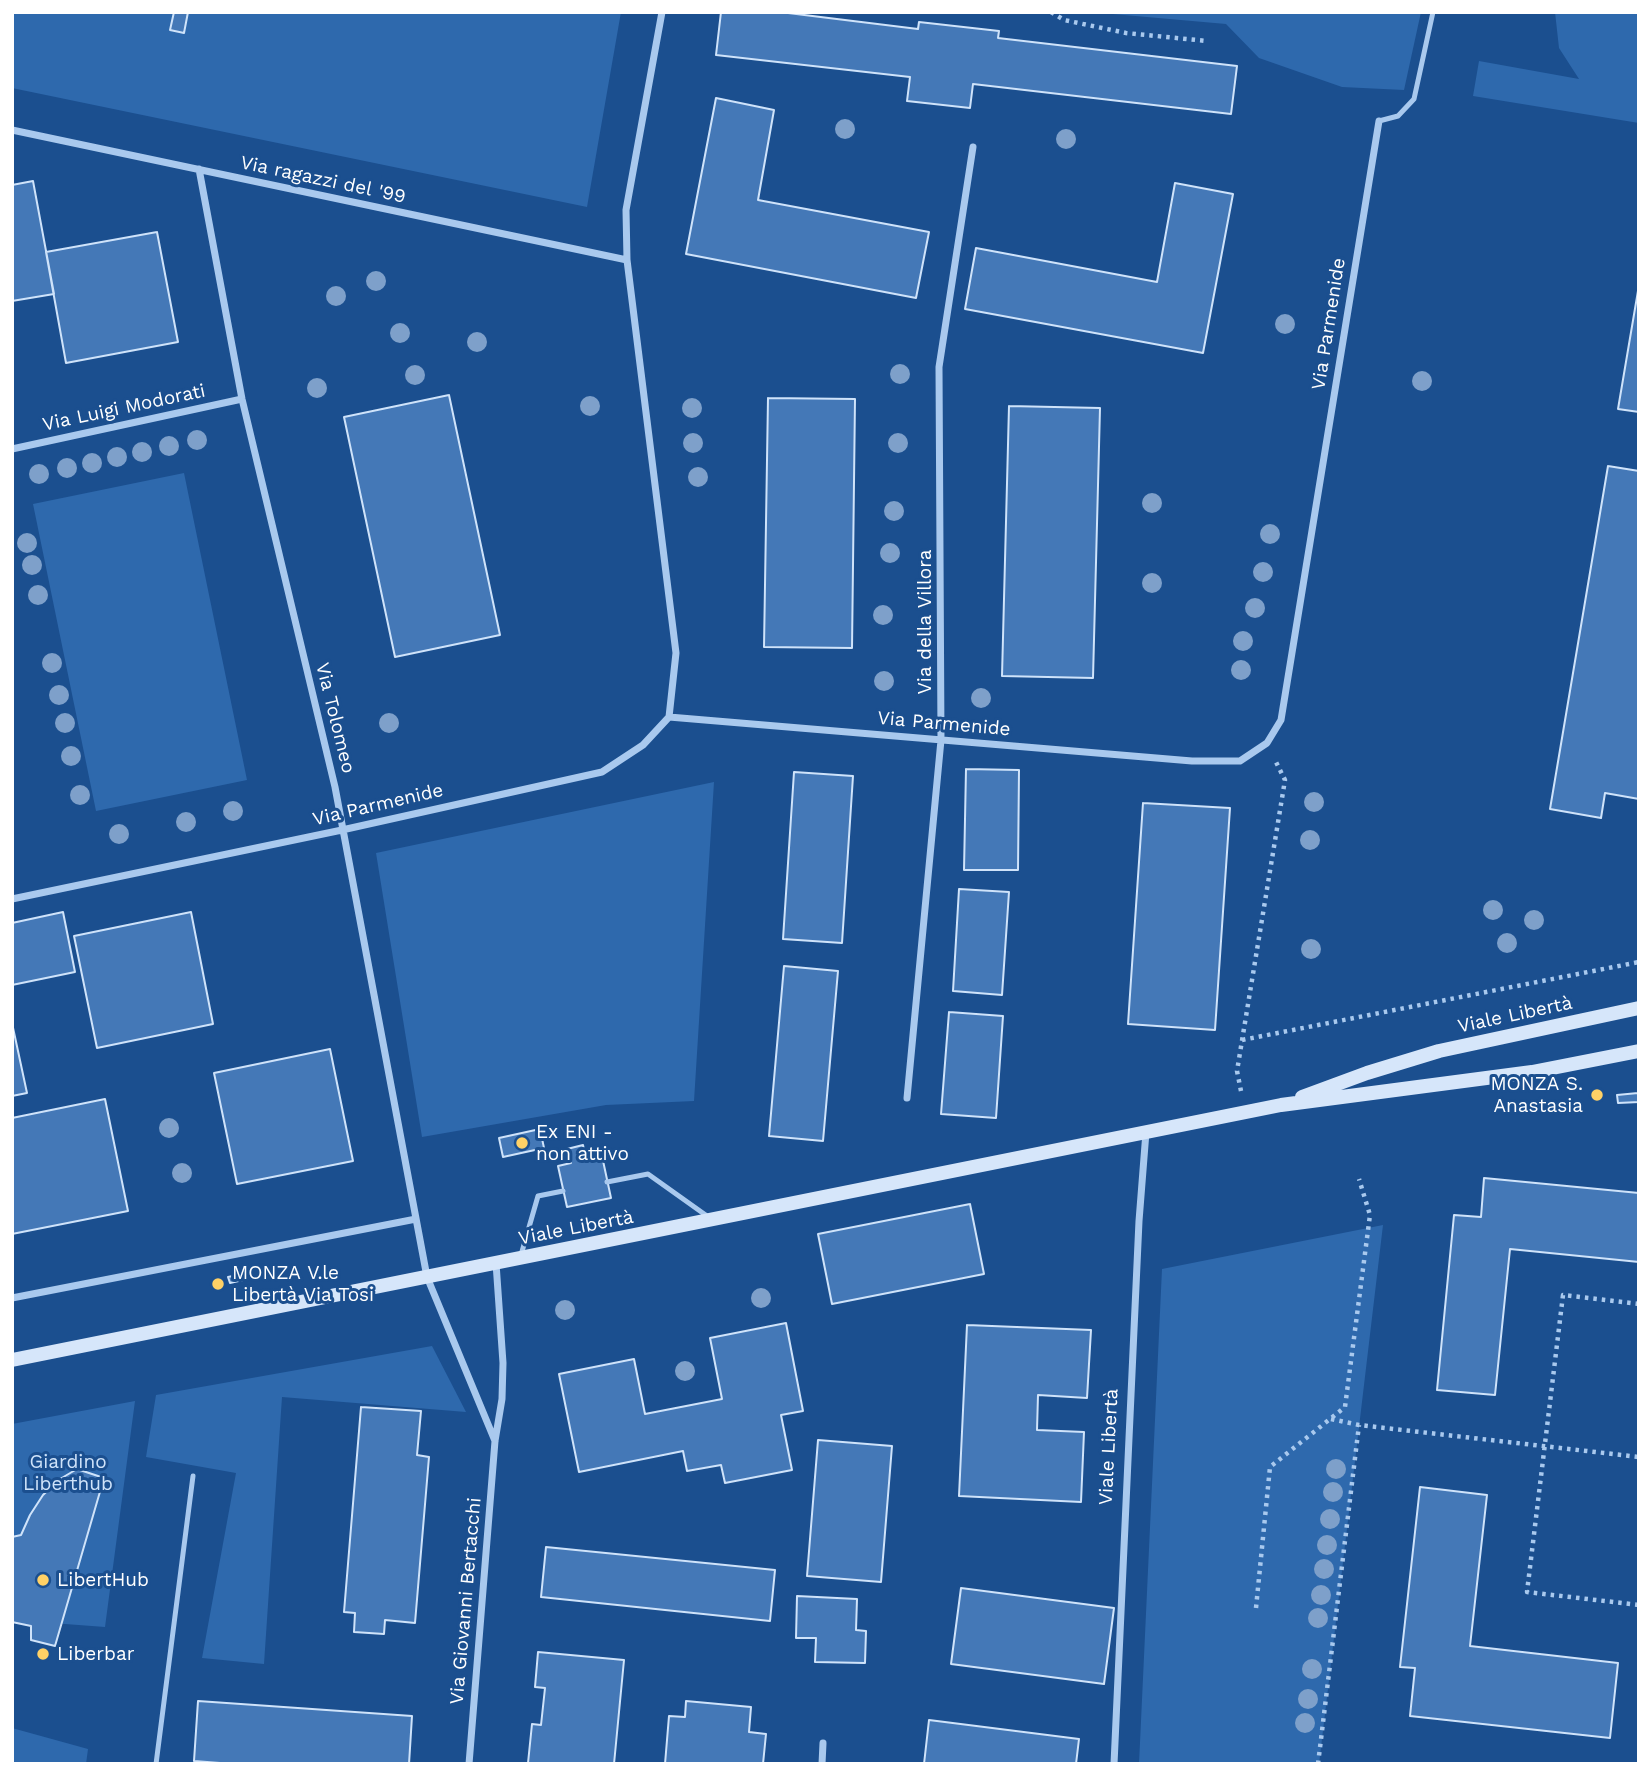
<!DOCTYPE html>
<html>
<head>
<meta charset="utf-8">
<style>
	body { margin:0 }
	#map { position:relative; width:1651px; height:1776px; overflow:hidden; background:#1b4f8f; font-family:"Work Sans",sans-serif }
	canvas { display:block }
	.frame { position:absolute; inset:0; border:14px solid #fff; pointer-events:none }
</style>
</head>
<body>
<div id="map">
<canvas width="1651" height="1776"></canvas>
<div class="frame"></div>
</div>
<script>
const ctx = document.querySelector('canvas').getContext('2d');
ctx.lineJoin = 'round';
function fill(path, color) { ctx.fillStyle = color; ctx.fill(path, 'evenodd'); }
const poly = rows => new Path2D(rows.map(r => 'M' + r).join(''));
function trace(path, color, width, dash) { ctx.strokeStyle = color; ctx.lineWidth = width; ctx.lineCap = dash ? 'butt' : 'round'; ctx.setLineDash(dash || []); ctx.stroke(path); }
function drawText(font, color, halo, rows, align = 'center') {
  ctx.font = font + ' "Work Sans",sans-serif'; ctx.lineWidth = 6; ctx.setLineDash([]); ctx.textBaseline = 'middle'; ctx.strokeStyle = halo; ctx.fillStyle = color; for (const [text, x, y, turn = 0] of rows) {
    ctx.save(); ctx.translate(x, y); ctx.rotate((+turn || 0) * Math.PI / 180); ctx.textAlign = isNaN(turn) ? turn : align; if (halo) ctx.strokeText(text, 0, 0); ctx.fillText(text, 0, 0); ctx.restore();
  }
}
const green = poly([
	[12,12,621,12,587,207,12,88],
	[1090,12,1421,12,1404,90,1342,87,1259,58,1226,24],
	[1555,12,1639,12,1639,123,1473,96,1479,61,1579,79,1559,48],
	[184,473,247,780,96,811,33,504],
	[714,782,694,1101,606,1105,422,1137,376,853],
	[1383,1225,1319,1764,1139,1764,1162,1269],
	[432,1346,466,1412,282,1397,264,1664,202,1658,236,1473,146,1457,156,1395],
	[135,1401,105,1627,12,1620,12,1424],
	[12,1728,88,1749,86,1764,12,1764]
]);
const building = poly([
	[174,12,188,12,184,33,170,30,174,12],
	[721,12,780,12,918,29,919,22,999,31,998,38,1237,66,1231,114,973,84,970,108,907,101,910,77,716,55,721,12],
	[716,98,774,110,758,200,929,232,916,298,686,254,716,98],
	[33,181,54,294,12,301,12,185,33,181],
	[1175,183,1233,194,1203,353,965,309,976,248,1157,282,1175,183],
	[157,232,178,342,66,363,46,252,157,232],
	[1639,285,1639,412,1618,409,1639,285],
	[449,395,500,635,395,657,344,417,449,395],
	[768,398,855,399,852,648,764,647,768,398],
	[1009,406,1100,408,1093,678,1002,676,1009,406],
	[1608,466,1639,471,1639,799,1605,793,1601,818,1550,809,1608,466],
	[966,769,1019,770,1018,870,964,870,966,769],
	[794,772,853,776,842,943,783,939,794,772],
	[1143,803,1230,808,1215,1030,1128,1024,1143,803],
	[959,889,1009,892,1002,995,953,991,959,889],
	[63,912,75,972,12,985,12,923,63,912],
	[191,912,213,1024,97,1048,74,936,191,912],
	[784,966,838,971,823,1141,769,1136,784,966],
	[949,1012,1003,1016,996,1118,941,1114,949,1012],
	[12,1023,27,1093,12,1096,12,1023],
	[330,1049,353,1161,237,1184,214,1073,330,1049],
	[1638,1093,1639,1102,1618,1103,1617,1095,1638,1093],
	[105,1099,128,1211,12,1234,12,1118,105,1099],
	[540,1129,544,1148,503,1157,499,1138,540,1129],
	[583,1145,586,1160,602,1156,611,1198,567,1207,558,1166,571,1163,567,1149,583,1145],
	[1484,1178,1639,1193,1639,1262,1510,1249,1495,1395,1437,1390,1454,1215,1481,1217,1484,1178],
	[970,1204,984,1274,832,1304,818,1234,970,1204],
	[242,1274,243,1280,230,1283,228,1277,242,1274],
	[786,1323,803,1411,781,1415,792,1470,725,1483,721,1465,687,1471,683,1451,579,1472,559,1374,634,1359,645,1414,722,1399,710,1338,786,1323],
	[967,1325,1091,1330,1087,1398,1038,1395,1037,1430,1084,1432,1081,1502,959,1496,967,1325],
	[361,1407,421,1411,417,1455,429,1457,415,1623,385,1620,384,1634,354,1632,355,1613,344,1612,361,1407],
	[818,1440,892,1446,881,1582,807,1576,818,1440],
	[77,1469,104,1478,55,1646,31,1640,31,1626,12,1622,12,1537,21,1535,30,1515,43,1495,60,1479,77,1469],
	[1420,1487,1487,1495,1470,1646,1618,1663,1610,1738,1410,1716,1415,1668,1400,1667,1420,1487],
	[546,1547,775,1570,770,1621,541,1597,546,1547],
	[961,1588,1114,1608,1104,1684,951,1664,961,1588],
	[797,1596,857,1599,856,1630,866,1631,865,1663,815,1662,816,1638,796,1638,797,1596],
	[538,1652,624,1660,614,1764,528,1763,532,1724,541,1725,545,1688,535,1687,538,1652],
	[198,1701,412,1716,409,1764,233,1764,194,1761,198,1701],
	[686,1701,751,1707,749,1732,766,1734,763,1764,665,1764,669,1716,685,1717,686,1701],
	[929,1720,1079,1739,1076,1764,924,1764,929,1720]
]);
const path = poly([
	[1051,12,1064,20,1126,33,1207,41],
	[1242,1040,1639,962],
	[1241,1091,1237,1071,1285,780,1275,760],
	[1639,1304,1563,1295,1527,1592,1639,1605],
	[1331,1419,1359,1425,1639,1457],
	[1256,1608,1270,1467,1345,1407,1370,1215,1359,1179],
	[1318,1764,1359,1425]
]);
const service = poly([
	[1379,121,1398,116,1414,99,1433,12],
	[607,1182,648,1174,707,1216],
	[521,1255,538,1196,563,1191],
	[156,1764,193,1476]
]);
const minor = poly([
	[662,12,626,210,627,260,676,653,669,717],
	[12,130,627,260],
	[199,169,242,399,335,787,427,1277,495,1441],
	[12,449,242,399],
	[669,717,1192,761,1240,761,1267,743,1281,720,1379,121],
	[12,899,342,830,602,772,643,745,669,717],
	[907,1098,941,740,939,367,973,147],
	[12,1298,416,1219],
	[469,1764,495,1441,502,1399,503,1363,496,1263],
	[822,1764,823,1743],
	[1114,1764,1139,1221,1146,1132]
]);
const secondary = poly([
	[1302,1097,1367,1073,1439,1051,1639,1008],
	[12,1360,1281,1105,1532,1072,1639,1051]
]);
const trees = [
	[845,129],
	[1066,139],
	[376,281],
	[336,296],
	[1285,324],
	[400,333],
	[477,342],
	[900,374],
	[415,375],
	[1422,381],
	[317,388],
	[590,406],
	[692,408],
	[197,440],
	[693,443],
	[898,443],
	[169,446],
	[142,452],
	[117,457],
	[92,463],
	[67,468],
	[39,474],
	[698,477],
	[1152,503],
	[894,511],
	[1270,534],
	[27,543],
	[890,553],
	[32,565],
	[1263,572],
	[1152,583],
	[38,595],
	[1255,608],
	[883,615],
	[1243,641],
	[52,663],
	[1241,670],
	[884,681],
	[59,695],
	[981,698],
	[65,723],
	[389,723],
	[71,756],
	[80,795],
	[1314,802],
	[233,811],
	[186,822],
	[119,834],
	[1310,840],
	[1493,910],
	[1534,920],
	[1507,943],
	[1311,949],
	[169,1128],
	[182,1173],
	[761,1298],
	[565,1310],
	[685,1371],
	[1336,1469],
	[1333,1492],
	[1330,1519],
	[1327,1545],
	[1324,1569],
	[1321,1595],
	[1318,1618],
	[1312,1669],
	[1308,1699],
	[1305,1723]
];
const markers = [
	[1597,1095,7,"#ffd166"],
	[522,1143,7,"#ffd166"],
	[218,1284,7,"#ffd166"],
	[43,1580,7,"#ffd166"],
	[43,1654,7,"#ffd166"]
];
const streetNames = [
	["Via ragazzi del '99",323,180,12],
	["Via Parmenide",1329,324,-81],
	["Via Luigi Modorati",124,408,-12],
	["Via della Villora",925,622,-90],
	["Via Tolomeo",335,718,76],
	["Via Parmenide",944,724,5],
	["Via Parmenide",378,805,-13],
	["Viale Libertà",1515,1015,-12],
	["Viale Libertà",576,1228,-11],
	["Viale Libertà",1109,1447,-87],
	["Via Giovanni Bertacchi",466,1601,-85]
];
const poiNames = [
	["MONZA S.",1583,1084,"right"],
	["Anastasia",1583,1106,"right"],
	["Ex ENI -",536,1132],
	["non attivo",536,1154],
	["MONZA V.le",232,1273],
	["Libertà Via Tosi",232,1295],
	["LibertHub",57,1580],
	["Liberbar",57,1654]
];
const parkNames = [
	["Giardino",68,1462],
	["Liberthub",68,1484]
];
fill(green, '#2e69ad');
fill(building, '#4478b7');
trace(building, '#cfe3fa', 2);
trace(path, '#a9c9ee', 4.5, [3.5, 5]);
trace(service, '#a9c9ee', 5);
trace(minor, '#a9c9ee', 7);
trace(secondary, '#d6e6fa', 14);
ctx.fillStyle = '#7ea0ca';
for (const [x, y] of trees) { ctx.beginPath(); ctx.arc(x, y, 10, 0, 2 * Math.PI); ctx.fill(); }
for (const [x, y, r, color] of markers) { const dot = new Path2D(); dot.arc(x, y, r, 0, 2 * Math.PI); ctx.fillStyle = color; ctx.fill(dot); trace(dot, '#1b4f8f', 2.5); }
drawText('19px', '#fff', '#1b4f8f', streetNames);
drawText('19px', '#fff', '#1b4f8f', poiNames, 'left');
drawText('19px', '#cfe3fa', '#1b4f8f', parkNames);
</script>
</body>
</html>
